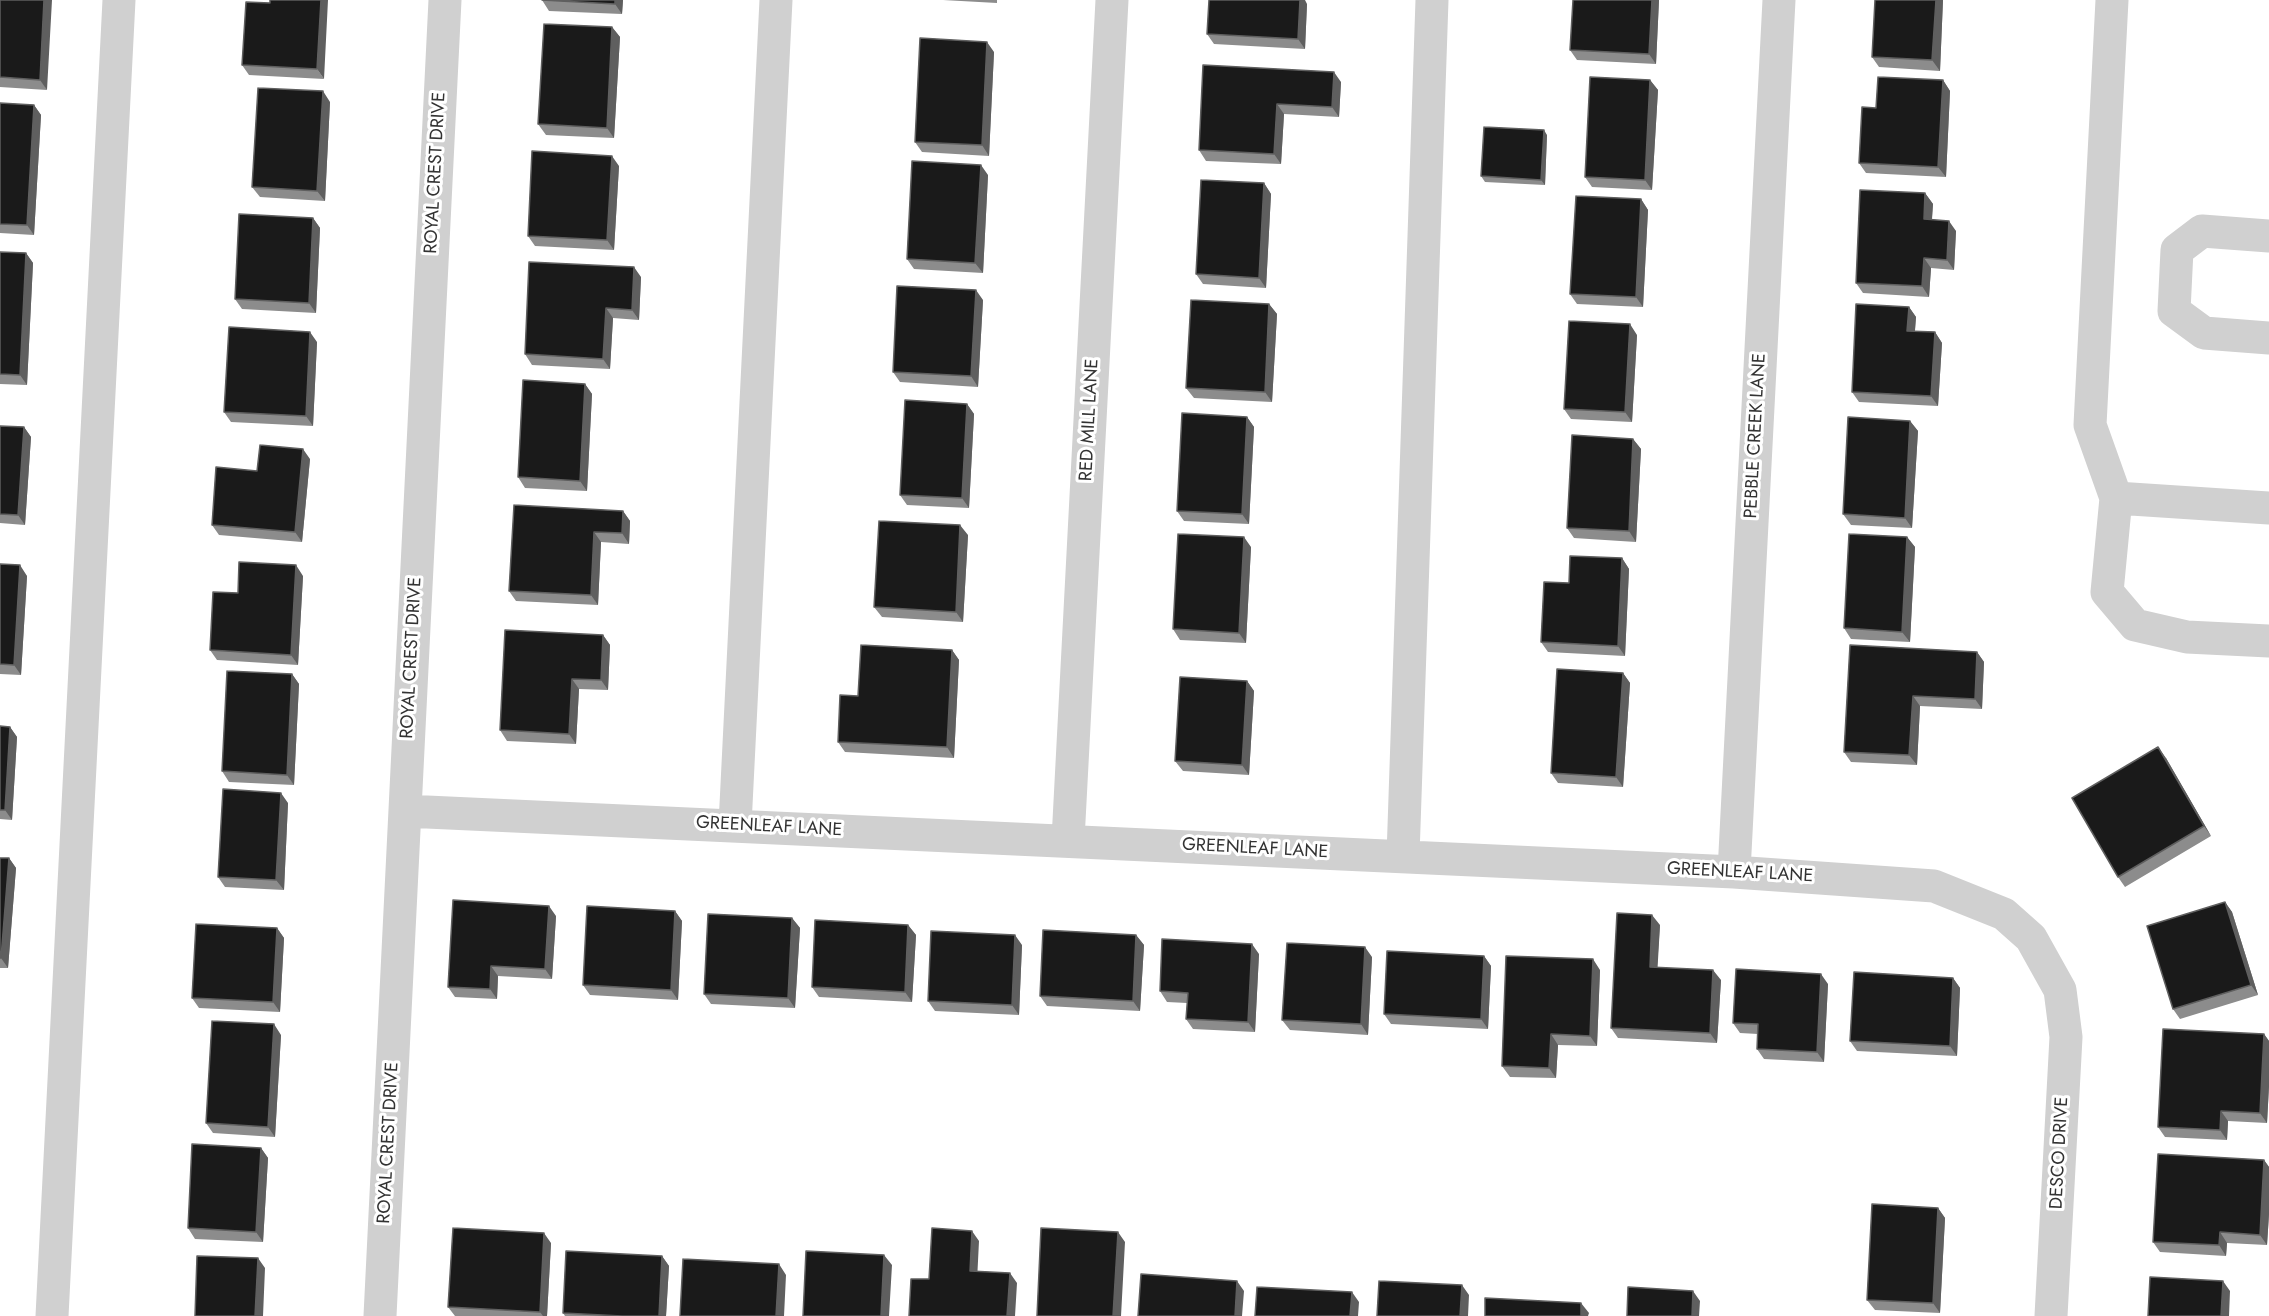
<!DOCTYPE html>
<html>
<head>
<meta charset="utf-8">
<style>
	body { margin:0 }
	canvas { display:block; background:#fff }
</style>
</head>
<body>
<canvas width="2269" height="1316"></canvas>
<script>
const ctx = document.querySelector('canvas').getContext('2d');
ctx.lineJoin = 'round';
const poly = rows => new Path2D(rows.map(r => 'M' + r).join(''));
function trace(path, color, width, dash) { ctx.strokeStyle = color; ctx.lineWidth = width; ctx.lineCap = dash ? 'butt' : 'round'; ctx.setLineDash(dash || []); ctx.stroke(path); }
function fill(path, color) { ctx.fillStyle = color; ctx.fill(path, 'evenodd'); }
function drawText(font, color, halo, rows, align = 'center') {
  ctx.font = font + ' Jost,sans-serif'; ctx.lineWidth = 6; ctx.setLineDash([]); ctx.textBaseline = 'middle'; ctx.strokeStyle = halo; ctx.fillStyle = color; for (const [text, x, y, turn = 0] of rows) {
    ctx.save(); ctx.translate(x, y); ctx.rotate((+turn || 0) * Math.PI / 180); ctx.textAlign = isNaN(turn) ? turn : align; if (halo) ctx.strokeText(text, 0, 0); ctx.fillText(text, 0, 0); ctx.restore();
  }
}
const minor = poly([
	[2112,0,2090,425,2116,498],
	[2269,236,2202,231,2177,250,2174,311,2204,333,2269,338],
	[2269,508,2116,498,2107,592,2135,625,2187,637,2269,641],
	[405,811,1734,872,1934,886,2004,914,2031,938,2060,990,2066,1037,2051,1316],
	[735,825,776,0],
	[1068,840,1112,0],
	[1403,856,1432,0],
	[1734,872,1779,0],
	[52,1316,119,0],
	[380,1316,445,0]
]);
const wall = poly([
	[0,0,47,90,0,87],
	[270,0,324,79,249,75,242,65,270,3],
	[542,0,623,0,622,14,549,11],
	[943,0,997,0,997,3],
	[1659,0,1656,64,1577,60,1570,50],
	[1943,0,1940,71,1879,67,1872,57],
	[1307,4,1305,49,1214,44,1207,34],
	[612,27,620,37,614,138,546,135,538,124],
	[994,52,989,156,922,152,915,142],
	[1203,65,1341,82,1339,117,1284,114,1281,164,1206,161,1199,150],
	[1650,80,1658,90,1652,190,1592,187,1585,177],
	[1943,80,1950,91,1946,177,1866,173,1859,163],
	[330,102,325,201,260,197,252,187],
	[0,103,34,105,41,115,34,235,0,233],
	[1547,135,1545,185,1485,182,1481,176],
	[619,166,614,250,535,246,528,236],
	[988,175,983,273,914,269,907,259],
	[1264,183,1271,194,1266,288,1203,284,1196,274],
	[1925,193,1933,204,1932,220,1956,231,1954,270,1931,268,1929,297,1863,293,1856,283],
	[1641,199,1648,210,1643,307,1577,304,1570,294],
	[313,218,320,228,316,313,242,309,235,299],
	[0,252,26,253,33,263,27,385,0,384],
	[641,277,639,320,613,318,610,369,532,365,525,354],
	[983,300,978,387,900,382,893,372],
	[1269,304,1277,314,1272,402,1194,398,1186,388],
	[1909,307,1916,317,1915,331,1935,332,1942,343,1938,406,1859,402,1852,392],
	[1637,335,1632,422,1571,419,1564,409],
	[317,342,313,426,231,422,224,412],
	[585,384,592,394,587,491,525,488,518,477],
	[967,404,974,414,969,508,907,505,900,495],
	[1247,417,1254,427,1249,524,1184,521,1177,511],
	[1910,421,1918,431,1912,528,1851,525,1843,514],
	[0,426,24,427,31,437,25,525,0,523],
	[1633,439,1641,449,1636,542,1574,538,1567,528],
	[310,459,302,542,219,535,212,525,257,471],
	[623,511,630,521,629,544,601,542,598,605,516,601,509,591],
	[968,535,963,622,882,617,874,607],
	[1907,537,1915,547,1910,642,1851,639,1844,628],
	[1251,547,1246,643,1180,640,1173,629],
	[1622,558,1629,569,1625,656,1548,652,1541,642,1569,583],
	[0,564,27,576,21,675,0,674],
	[303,576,298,665,217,660,210,650,238,593],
	[603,635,610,645,608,690,579,689,576,744,507,741,500,730],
	[1850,645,1977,652,1984,662,1982,709,1920,706,1917,765,1851,762,1844,752],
	[952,650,959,660,954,758,845,752,838,742,858,696],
	[1623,673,1630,683,1623,787,1558,783,1551,773],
	[292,674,299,684,294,785,229,782,222,771],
	[1247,681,1254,691,1249,775,1183,771,1175,761],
	[0,726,10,727,17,737,12,820,0,819],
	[2166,758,2211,836,2125,887,2118,877],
	[288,803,284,890,225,887,218,877],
	[0,858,9,858,16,868,8,968,0,968],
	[2225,902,2232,912,2258,995,2180,1019,2173,1009],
	[675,911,682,921,678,1000,590,995,583,985],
	[556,916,552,979,498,976,497,999,455,997,448,987],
	[792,918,800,928,795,1008,711,1004,704,994],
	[908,925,916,935,912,1002,819,997,812,987],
	[1660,925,1657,967,1721,980,1717,1043,1618,1038,1611,1028],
	[277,928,284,938,280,1012,199,1008,192,998],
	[1136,935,1144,945,1140,1011,1047,1006,1040,996],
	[1022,945,1019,1015,935,1011,928,1001],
	[1259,954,1255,1032,1193,1029,1186,1019,1187,1003,1167,1002,1160,991],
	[1484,956,1491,966,1488,1029,1391,1024,1384,1014],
	[1372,957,1368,1035,1290,1030,1282,1020],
	[1600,970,1597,1046,1558,1045,1556,1078,1510,1077,1502,1066],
	[1953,978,1960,988,1957,1056,1857,1051,1850,1041],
	[1828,984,1824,1062,1764,1059,1757,1049,1758,1034,1740,1033,1733,1023],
	[2264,1034,2269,1041,2269,1086,2267,1123,2228,1121,2227,1140,2165,1137,2158,1127],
	[281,1035,275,1137,213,1133,206,1123],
	[261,1148,268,1158,263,1242,195,1239,188,1228],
	[2264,1160,2269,1167,2269,1214,2267,1245,2227,1243,2226,1256,2160,1252,2153,1242],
	[1938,1208,1945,1218,1940,1313,1875,1310,1867,1300],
	[551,1243,547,1316,455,1316,448,1307],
	[662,1256,669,1266,666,1316,565,1316,563,1313]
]);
const shadedWall = poly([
	[44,0,52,0,47,90,40,80],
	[321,0,328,0,324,79,317,69],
	[615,0,623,0,622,14,615,4],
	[1300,0,1305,0,1307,4,1305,49,1298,39],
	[1652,0,1659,0,1656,64,1649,54],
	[1936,0,1943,0,1940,71,1932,60],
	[612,27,620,37,614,138,607,128],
	[987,42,994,52,989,156,982,145],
	[1334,72,1341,82,1339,117,1332,107],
	[1650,80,1658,90,1652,190,1645,180],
	[1943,80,1950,91,1946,177,1938,167],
	[323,91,330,102,325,201,317,191],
	[1277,104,1284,114,1281,164,1274,154],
	[34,105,41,115,34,235,27,225],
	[1544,130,1547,135,1545,185,1541,180],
	[612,156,619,166,614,250,607,240],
	[981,165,988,175,983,273,975,263],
	[1264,183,1271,194,1266,288,1259,278],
	[1925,193,1933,204,1931,230,1924,219],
	[1641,199,1648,210,1643,307,1636,297],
	[313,218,320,228,316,313,309,303],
	[1949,221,1956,231,1954,270,1947,260],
	[26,253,33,263,27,385,20,375],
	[1924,258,1931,268,1929,297,1922,286],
	[634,267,641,277,639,320,632,310],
	[976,290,983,300,978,387,971,376],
	[1269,304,1277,314,1272,402,1265,392],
	[1909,307,1916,317,1914,341,1907,331],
	[606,308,613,318,610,369,603,359],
	[1630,324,1637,335,1632,422,1625,412],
	[310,332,317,342,313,426,306,416],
	[1935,332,1942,343,1938,406,1931,396],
	[585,384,592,394,587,491,580,481],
	[967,404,974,414,969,508,962,498],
	[1247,417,1254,427,1249,524,1242,514],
	[1910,421,1918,431,1912,528,1905,518],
	[24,427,31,437,25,525,18,515],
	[1633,439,1641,449,1636,542,1629,531],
	[303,449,310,459,302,542,295,532],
	[623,511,630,521,629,544,622,533],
	[960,525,968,535,963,622,956,612],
	[594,532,601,542,598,605,591,595],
	[1244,537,1251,547,1246,643,1239,633],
	[1907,537,1915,547,1910,642,1902,632],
	[1622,558,1629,569,1625,656,1618,646],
	[20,565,27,576,21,675,14,665],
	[296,565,303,576,298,665,291,655],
	[603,635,610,645,608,690,601,680],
	[952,650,959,660,954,758,947,747],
	[1977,652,1984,662,1982,709,1975,699],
	[1623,673,1630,683,1623,787,1616,777],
	[292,674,299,684,294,785,287,775],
	[572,679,579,689,576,744,569,734],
	[1247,681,1254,691,1249,775,1242,765],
	[1913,696,1920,706,1917,765,1909,755],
	[10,727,17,737,12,820,5,810],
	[2158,747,2166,758,2211,836,2204,826],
	[281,793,288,803,284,890,276,880],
	[9,858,16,868,8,968,1,958],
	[2225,902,2232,912,2258,995,2251,985],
	[549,906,556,916,552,979,545,969],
	[675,911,682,921,678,1000,671,990],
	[1652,915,1660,925,1657,977,1650,967],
	[792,918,800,928,795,1008,788,998],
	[908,925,916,935,912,1002,905,992],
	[277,928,284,938,280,1012,273,1002],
	[1015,935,1022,945,1019,1015,1012,1005],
	[1136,935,1144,945,1140,1011,1133,1001],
	[1252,944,1259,954,1255,1032,1248,1022],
	[1365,947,1372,957,1368,1035,1361,1024],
	[1484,956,1491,966,1488,1029,1481,1019],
	[1593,959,1600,970,1597,1046,1590,1036],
	[491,966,498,976,497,999,490,989],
	[1713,970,1721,980,1717,1043,1710,1033],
	[1821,974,1828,984,1824,1062,1817,1052],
	[1953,978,1960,988,1957,1056,1950,1046],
	[274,1024,281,1035,275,1137,268,1127],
	[1551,1034,1558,1045,1556,1078,1549,1068],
	[2264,1034,2269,1041,2269,1086,2267,1123,2260,1113],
	[2221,1111,2228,1121,2227,1140,2220,1130],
	[261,1148,268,1158,263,1242,256,1232],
	[2264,1160,2269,1167,2269,1214,2267,1245,2260,1235],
	[1938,1208,1945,1218,1940,1313,1933,1303],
	[972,1231,979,1241,977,1281,970,1271],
	[1118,1232,1125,1242,1121,1316,1113,1316],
	[2220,1232,2227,1243,2226,1256,2219,1245],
	[544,1233,551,1243,547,1316,543,1316,540,1312],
	[884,1255,892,1265,889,1316,881,1316],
	[662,1256,669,1266,666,1316,659,1316],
	[258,1258,265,1268,263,1316,255,1316],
	[779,1264,786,1275,784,1316,776,1316],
	[1010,1273,1017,1283,1015,1316,1007,1316],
	[1237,1281,1244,1291,1242,1316,1235,1316],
	[2223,1281,2230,1291,2229,1316,2221,1316],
	[1462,1285,1469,1295,1468,1316,1460,1316],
	[1693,1291,1700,1301,1699,1316,1692,1316],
	[1352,1292,1359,1302,1358,1316,1350,1316],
	[1581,1303,1589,1313,1588,1316,1581,1316]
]);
const building = poly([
	[0,0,44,0,40,80,0,77,0,0],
	[270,0,321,0,317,69,242,65,246,2,270,3,270,0],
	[542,0,615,0,615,4,542,0],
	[1209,0,1300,0,1298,39,1207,34,1209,0],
	[1573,0,1652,0,1649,54,1570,50,1573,0],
	[1875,0,1936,0,1932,60,1872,57,1875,0],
	[544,24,612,27,607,128,538,124,544,24],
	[920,38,987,42,982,145,915,142,920,38],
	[1203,65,1334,72,1332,107,1277,104,1274,154,1199,150,1203,65],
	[1590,77,1650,80,1645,180,1585,177,1590,77],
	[1878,77,1943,80,1938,167,1859,163,1862,107,1876,108,1878,77],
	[258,88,323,91,317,191,252,187,258,88],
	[0,103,34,105,27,225,0,224,0,103],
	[1484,127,1544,130,1541,180,1481,176,1484,127],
	[532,151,612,156,607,240,528,236,532,151],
	[912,161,981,165,975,263,907,259,912,161],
	[1201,180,1264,183,1259,278,1196,274,1201,180],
	[1860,190,1925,193,1924,219,1949,221,1947,260,1924,258,1922,286,1856,283,1860,190],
	[1576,196,1641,199,1636,297,1570,294,1576,196],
	[239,214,313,218,309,303,235,299,239,214],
	[0,252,26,253,20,375,0,374,0,252],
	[529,262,634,267,632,310,606,308,603,359,525,354,529,262],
	[897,286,976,290,971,376,893,372,897,286],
	[1191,300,1269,304,1265,392,1186,388,1191,300],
	[1856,304,1909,307,1907,331,1935,332,1931,396,1852,392,1856,304],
	[1569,321,1630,324,1625,412,1564,409,1569,321],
	[229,327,310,332,306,416,224,412,229,327],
	[523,380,585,384,580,481,518,477,523,380],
	[905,400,967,404,962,498,900,495,905,400],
	[1182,413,1247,417,1242,514,1177,511,1182,413],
	[1848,417,1910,421,1905,518,1843,514,1848,417],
	[0,426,24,427,18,515,0,514,0,426],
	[1572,435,1633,439,1629,531,1567,528,1572,435],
	[260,445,303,449,295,532,212,525,216,467,257,471,260,445],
	[514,505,623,511,622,533,594,532,591,595,509,591,514,505],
	[879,521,960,525,956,612,874,607,879,521],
	[1178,534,1244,537,1239,633,1173,629,1178,534],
	[1849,534,1907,537,1902,632,1844,628,1849,534],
	[1570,556,1622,558,1618,646,1541,642,1544,582,1569,583,1570,556],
	[239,562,296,565,291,655,210,650,213,592,238,593,239,562],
	[0,564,20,565,14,665,0,664,0,564],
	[505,630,603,635,601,680,572,679,569,734,500,730,505,630],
	[861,645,952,650,947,747,838,742,840,695,858,696,861,645],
	[1850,645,1977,652,1975,699,1913,696,1909,755,1844,752,1850,645],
	[1557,669,1623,673,1616,777,1551,773,1557,669],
	[227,671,292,674,287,775,222,771,227,671],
	[1180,677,1247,681,1242,765,1175,761,1180,677],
	[0,726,10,727,5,810,0,810,0,726],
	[2158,747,2204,826,2118,877,2072,798,2158,747],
	[223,789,281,793,276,880,218,877,223,789],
	[0,858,9,858,1,958,0,958,0,858],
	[453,900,549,906,545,969,491,966,490,989,448,987,453,900],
	[2225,902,2251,985,2173,1009,2147,926,2225,902],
	[587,906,675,911,671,990,583,985,587,906],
	[1617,913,1652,915,1650,967,1713,970,1710,1033,1611,1028,1617,913],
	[708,914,792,918,788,998,704,994,708,914],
	[815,920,908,925,905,992,812,987,815,920],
	[196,924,277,928,273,1002,192,998,196,924],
	[1043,930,1136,935,1133,1001,1040,996,1043,930],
	[931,931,1015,935,1012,1005,928,1001,931,931],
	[1162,939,1252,944,1248,1022,1186,1019,1188,993,1160,991,1162,939],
	[1287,943,1365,947,1361,1024,1282,1020,1287,943],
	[1387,951,1484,956,1481,1019,1384,1014,1387,951],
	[1506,956,1593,959,1590,1036,1551,1034,1549,1068,1502,1066,1506,956],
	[1736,969,1821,974,1817,1052,1757,1049,1758,1024,1733,1023,1736,969],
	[1854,972,1953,978,1950,1046,1850,1041,1854,972],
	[212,1021,274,1024,268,1127,206,1123,212,1021],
	[2163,1029,2264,1034,2260,1113,2221,1111,2220,1130,2158,1127,2163,1029],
	[192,1144,261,1148,256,1232,188,1228,192,1144],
	[2158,1154,2264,1160,2260,1235,2220,1232,2219,1245,2153,1242,2158,1154],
	[1872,1204,1938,1208,1933,1303,1867,1300,1872,1204],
	[453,1228,544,1233,540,1312,448,1307,453,1228],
	[932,1228,972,1231,970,1271,1010,1273,1007,1316,909,1316,911,1279,929,1279,932,1228],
	[1041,1228,1118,1232,1113,1316,1037,1316,1041,1228],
	[566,1251,662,1256,659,1316,622,1316,563,1313,566,1251],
	[806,1251,884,1255,881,1316,803,1316,806,1251],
	[197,1256,258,1258,255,1316,195,1316,197,1256],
	[683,1259,779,1264,776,1316,680,1316,683,1259],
	[1141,1274,1237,1281,1235,1316,1138,1316,1141,1274],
	[2150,1277,2223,1281,2221,1316,2148,1316,2150,1277],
	[1379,1281,1462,1285,1460,1316,1377,1316,1379,1281],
	[1257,1287,1352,1292,1350,1316,1255,1316,1257,1287],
	[1628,1287,1693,1291,1692,1316,1627,1316,1628,1287],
	[1485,1298,1581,1303,1581,1316,1485,1316,1485,1298]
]);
const streetNames = [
	["ROYAL CREST DRIVE",436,173,-87],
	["RED MILL LANE",1090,420,-87],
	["PEBBLE CREEK LANE",1756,436,-87],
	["ROYAL CREST DRIVE",412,658,-87],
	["GREENLEAF LANE",769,827,3],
	["GREENLEAF LANE",1255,849,3],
	["GREENLEAF LANE",1740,873,3],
	["ROYAL CREST DRIVE",389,1143,-87],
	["DESCO DRIVE",2060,1153,-87]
];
trace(minor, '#d0d0d0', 33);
fill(wall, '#8c8c8c');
fill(shadedWall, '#5f5f5f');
fill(building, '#1a1a1a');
trace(building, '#5f5f5f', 1.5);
drawText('18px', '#333', '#fff', streetNames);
</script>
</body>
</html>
